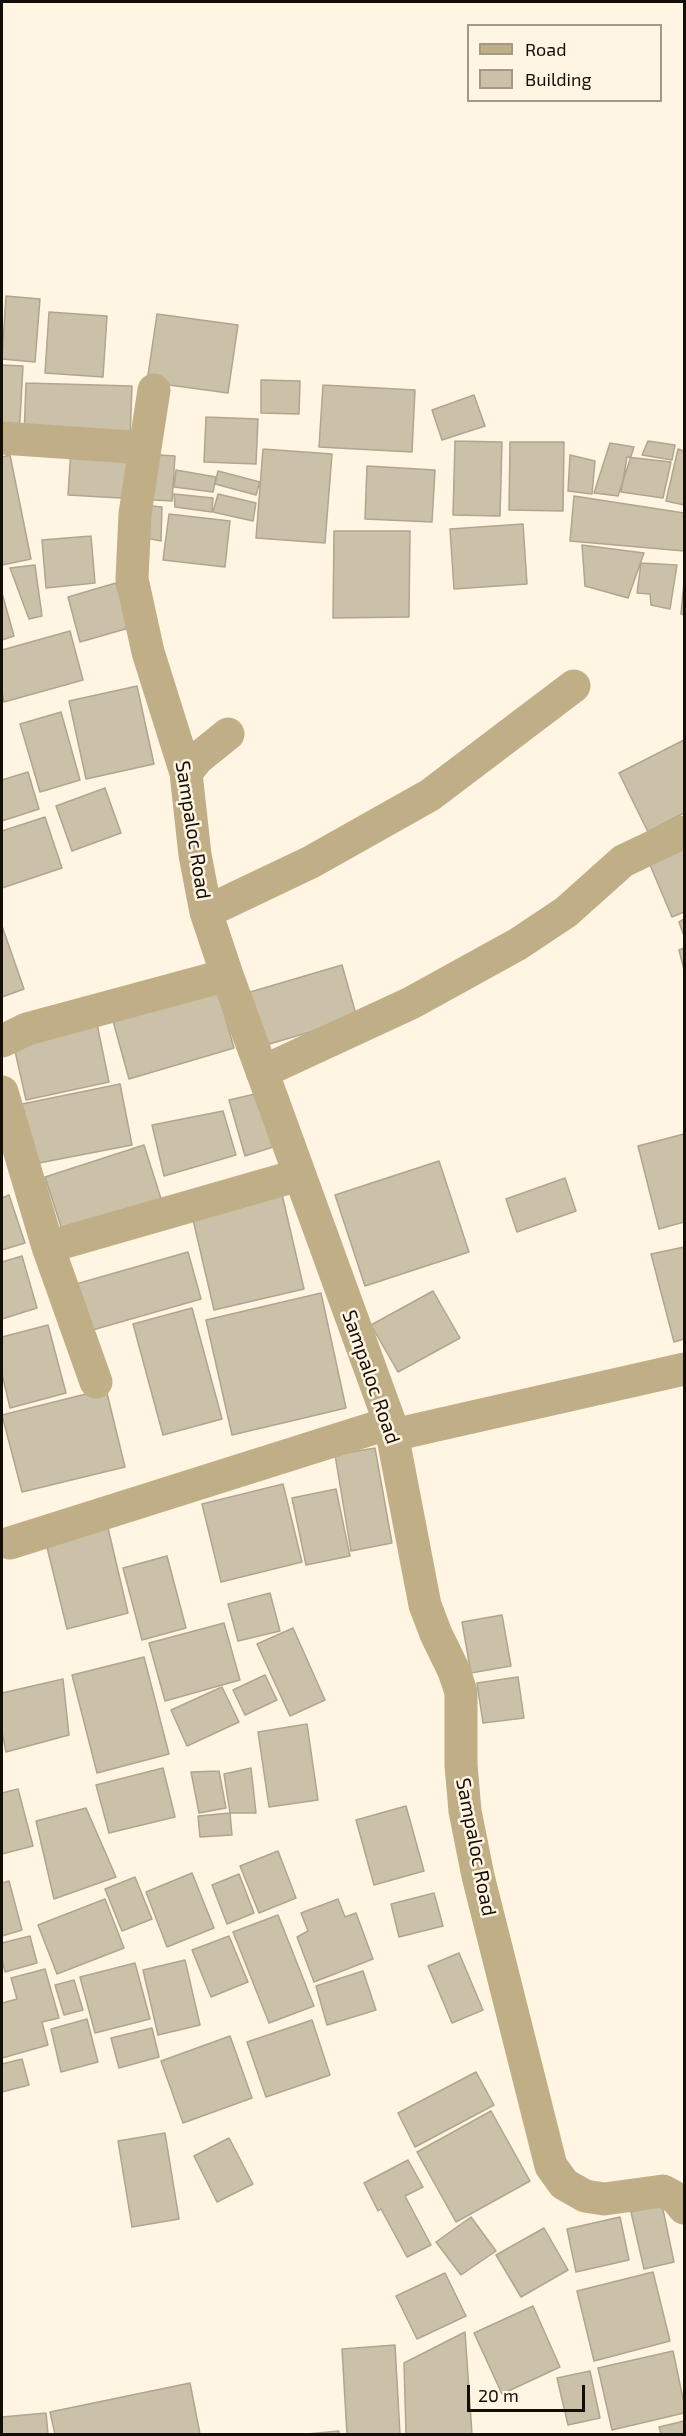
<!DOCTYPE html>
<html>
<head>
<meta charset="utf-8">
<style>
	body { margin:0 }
	#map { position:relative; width:686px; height:2436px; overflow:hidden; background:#fff5e2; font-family:"Exo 2",sans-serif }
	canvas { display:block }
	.frame { position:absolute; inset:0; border:3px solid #130f07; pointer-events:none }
	.legend { position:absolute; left:467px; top:24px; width:195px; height:78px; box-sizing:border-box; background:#fff5e2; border:2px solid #a1998a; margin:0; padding:8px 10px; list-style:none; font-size:18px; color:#130f07 }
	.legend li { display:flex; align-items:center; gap:12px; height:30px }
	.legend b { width:30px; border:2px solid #a1998a }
	.scale { position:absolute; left:467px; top:2385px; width:118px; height:27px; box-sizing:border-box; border:3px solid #130f07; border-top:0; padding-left:8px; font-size:18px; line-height:21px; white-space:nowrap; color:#130f07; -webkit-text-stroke:4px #fff5e2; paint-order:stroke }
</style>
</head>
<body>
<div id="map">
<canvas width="686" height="2436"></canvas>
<div class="frame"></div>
<ul class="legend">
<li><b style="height:8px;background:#c0ae87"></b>Road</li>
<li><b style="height:16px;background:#cbc0a8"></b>Building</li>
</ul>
<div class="scale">20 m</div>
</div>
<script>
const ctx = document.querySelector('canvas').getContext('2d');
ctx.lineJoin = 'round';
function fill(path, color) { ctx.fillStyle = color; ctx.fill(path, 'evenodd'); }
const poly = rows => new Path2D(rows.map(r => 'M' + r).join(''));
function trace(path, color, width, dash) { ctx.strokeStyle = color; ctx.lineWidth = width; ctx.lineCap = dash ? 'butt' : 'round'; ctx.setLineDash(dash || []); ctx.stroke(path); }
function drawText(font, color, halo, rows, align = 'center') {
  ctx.font = font + ' "Exo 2",sans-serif'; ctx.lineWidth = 5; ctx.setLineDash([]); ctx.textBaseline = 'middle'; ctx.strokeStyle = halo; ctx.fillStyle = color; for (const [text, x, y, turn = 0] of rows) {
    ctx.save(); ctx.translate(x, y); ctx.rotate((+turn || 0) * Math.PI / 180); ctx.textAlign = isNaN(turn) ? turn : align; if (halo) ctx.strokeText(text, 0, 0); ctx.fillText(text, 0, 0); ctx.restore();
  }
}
const building = poly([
	[6,296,40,299,35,362,2,359,6,296],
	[49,312,107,316,103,377,45,373,49,312],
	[157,314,238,325,228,393,147,382,157,314],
	[2,365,23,366,19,437,2,437,2,365],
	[261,380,300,381,299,414,261,413,261,380],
	[26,383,132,386,130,439,24,436,26,383],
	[323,385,415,390,412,452,319,447,323,385],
	[474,395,485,426,442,440,432,410,474,395],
	[206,417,258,419,256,464,204,462,206,417],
	[455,441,502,442,500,516,453,515,455,441],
	[648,441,675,445,672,460,642,455,648,441],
	[510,442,564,442,563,511,509,510,510,442],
	[610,443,634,447,618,496,594,493,610,443],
	[71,449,175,456,172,501,68,495,71,449],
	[263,449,332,454,325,543,256,538,263,449],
	[678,449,684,451,684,505,666,501,678,449],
	[10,455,31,559,2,565,2,457,10,455],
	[570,455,595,461,592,494,568,491,570,455],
	[627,457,671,462,663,498,621,492,627,457],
	[367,466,435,470,432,522,365,519,367,466],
	[176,470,216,477,213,492,174,487,176,470],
	[218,471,260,482,256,495,215,484,218,471],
	[174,494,213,498,212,512,175,507,174,494],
	[218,494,256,503,253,521,213,512,218,494],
	[574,496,684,513,684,551,570,541,574,496],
	[131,504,162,507,161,541,142,537,131,504],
	[169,514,230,521,225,567,163,560,169,514],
	[523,524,527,584,454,589,450,529,523,524],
	[334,531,410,531,409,617,333,618,334,531],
	[91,536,95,583,46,588,42,540,91,536],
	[582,545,644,553,628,598,585,586,582,545],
	[641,563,677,565,670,609,651,605,650,594,637,593,641,563],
	[35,565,42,616,29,619,10,568,35,565],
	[684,581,684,615,681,614,684,581],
	[116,583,129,628,80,642,68,597,116,583],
	[2,593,14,636,2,640,2,593],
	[70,631,83,680,4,702,2,692,2,650,70,631],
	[137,686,154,764,86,779,69,701,137,686],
	[61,712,80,780,40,792,20,724,61,712],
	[684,740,684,813,648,832,619,773,684,740],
	[28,772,39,809,2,821,2,780,28,772],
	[105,788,121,833,72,851,56,806,105,788],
	[45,817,62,868,2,888,2,831,45,817],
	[684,837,684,912,672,917,645,853,684,837],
	[684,919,684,936,679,922,684,919],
	[2,926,24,989,2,997,2,926],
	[684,948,684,970,679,950,684,948],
	[342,965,357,1018,256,1048,240,995,342,965],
	[218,991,234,1048,129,1079,113,1021,218,991],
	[97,1024,109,1082,26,1100,13,1042,97,1024],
	[120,1084,132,1145,34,1164,22,1104,120,1084],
	[255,1094,273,1147,245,1156,229,1100,255,1094],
	[223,1111,236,1155,164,1176,152,1125,223,1111],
	[684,1134,684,1222,659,1229,638,1146,684,1134],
	[144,1145,163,1205,64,1236,45,1177,144,1145],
	[439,1161,469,1252,365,1286,335,1195,439,1161],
	[565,1178,576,1211,517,1232,506,1199,565,1178],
	[281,1190,304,1289,214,1310,191,1211,281,1190],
	[9,1195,25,1243,2,1250,2,1198,9,1195],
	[684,1247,684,1339,674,1342,651,1254,684,1247],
	[188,1252,201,1299,89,1331,76,1284,188,1252],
	[22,1256,37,1308,2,1319,2,1262,22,1256],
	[433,1291,460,1338,398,1372,371,1325,433,1291],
	[321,1293,346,1408,232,1435,206,1320,321,1293],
	[192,1308,222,1419,163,1435,133,1324,192,1308],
	[48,1325,66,1393,10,1408,2,1374,2,1337,48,1325],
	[106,1389,125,1467,22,1492,2,1415,106,1389],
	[375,1448,392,1543,351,1551,335,1455,375,1448],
	[283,1484,302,1562,221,1582,202,1504,283,1484],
	[336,1489,350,1556,306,1565,292,1498,336,1489],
	[108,1528,128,1613,67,1629,46,1543,108,1528],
	[167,1556,186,1628,142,1640,123,1568,167,1556],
	[270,1593,280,1631,238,1641,228,1604,270,1593],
	[502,1615,511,1666,471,1673,462,1622,502,1615],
	[224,1623,240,1680,165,1701,149,1643,224,1623],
	[293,1628,325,1700,290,1716,257,1644,293,1628],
	[144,1657,169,1754,97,1773,72,1675,144,1657],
	[265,1675,277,1700,245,1715,233,1690,265,1675],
	[518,1677,524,1718,483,1723,477,1683,518,1677],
	[63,1679,69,1735,6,1752,2,1732,2,1693,63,1679],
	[222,1687,239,1722,187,1746,171,1710,222,1687],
	[307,1724,318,1800,269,1807,258,1732,307,1724],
	[163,1768,175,1817,109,1833,96,1785,163,1768],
	[251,1768,256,1813,230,1813,224,1774,251,1768],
	[219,1771,226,1808,199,1813,191,1772,219,1771],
	[18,1789,33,1846,2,1854,2,1793,18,1789],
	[406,1806,424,1871,374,1885,356,1820,406,1806],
	[86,1808,116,1877,54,1899,36,1821,86,1808],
	[230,1813,232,1835,200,1837,198,1816,230,1813],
	[278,1851,296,1898,259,1913,240,1866,278,1851],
	[192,1873,214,1928,167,1947,146,1892,192,1873],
	[239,1874,254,1913,227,1924,212,1885,239,1874],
	[135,1877,152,1919,122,1931,105,1889,135,1877],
	[9,1881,22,1930,2,1936,2,1883,9,1881],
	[434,1893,443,1926,399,1937,391,1904,434,1893],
	[105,1899,124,1948,57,1974,38,1925,105,1899],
	[338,1899,345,1917,356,1913,373,1959,314,1982,297,1937,308,1931,301,1913,338,1899],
	[278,1915,314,2006,269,2023,233,1932,278,1915],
	[30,1936,37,1963,5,1972,2,1960,2,1943,30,1936],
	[229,1936,248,1982,211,1997,192,1950,229,1936],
	[459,1953,483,2010,452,2023,428,1966,459,1953],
	[185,1960,200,2025,158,2035,143,1970,185,1960],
	[135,1963,150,2019,95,2033,80,1977,135,1963],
	[45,1969,59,2018,42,2022,48,2045,2,2058,2,2003,17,1999,11,1978,45,1969],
	[363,1971,376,2010,327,2025,316,1986,363,1971],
	[74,1980,83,2010,64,2015,55,1985,74,1980],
	[87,2019,98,2062,61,2072,51,2029,87,2019],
	[312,2020,330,2075,266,2097,247,2042,312,2020],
	[152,2028,159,2057,119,2068,111,2038,152,2028],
	[230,2036,252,2098,183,2123,161,2061,230,2036],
	[22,2059,29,2085,2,2092,2,2064,22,2059],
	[476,2072,494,2105,415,2147,398,2113,476,2072],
	[491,2111,530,2181,456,2222,417,2152,491,2111],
	[165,2133,179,2219,132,2227,118,2141,165,2133],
	[229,2138,253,2184,217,2202,194,2156,229,2138],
	[408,2160,423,2187,405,2196,431,2245,407,2257,381,2209,378,2211,364,2183,408,2160],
	[662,2205,674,2262,644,2269,631,2212,662,2205],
	[471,2217,496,2251,461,2275,436,2242,471,2217],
	[620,2217,629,2260,576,2272,567,2229,620,2217],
	[544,2228,568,2270,521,2297,496,2255,544,2228],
	[653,2272,670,2341,594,2361,577,2291,653,2272],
	[445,2273,466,2316,417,2339,396,2296,445,2273],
	[533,2306,560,2367,502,2394,474,2333,533,2306],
	[465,2332,472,2434,406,2434,404,2363,465,2332],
	[395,2345,400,2434,347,2434,342,2349,395,2345],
	[673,2351,684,2403,684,2413,612,2430,598,2368,673,2351],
	[590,2371,600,2418,568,2425,557,2378,590,2371],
	[190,2383,200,2434,55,2434,50,2412,190,2383],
	[46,2413,48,2434,2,2434,2,2417,46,2413],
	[684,2421,684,2434,661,2434,659,2427,684,2421],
	[339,2431,339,2434,307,2434,339,2431]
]);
const minor = poly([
	[2,438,145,448,154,390],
	[145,448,135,514,132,579,148,652,186,773,195,855,206,912,227,975,390,1423,425,1605,436,1634,454,1671,461,1692,461,1765,465,1811,478,1876,551,2166,564,2184,585,2196,604,2199,663,2191,676,2198,684,2208],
	[186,773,197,759,228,734],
	[206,912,311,862,430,795,574,686],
	[2,1041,27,1029,227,975],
	[262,1072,411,1003,518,944,566,912,623,861,684,832],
	[2,1092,48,1247,299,1175],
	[48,1247,96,1382],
	[393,1435,684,1369],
	[10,1543,390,1423]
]);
const streetNames = [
	["Sampaloc Road",193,830,81],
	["Sampaloc Road",371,1377,71],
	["Sampaloc Road",476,1847,79]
];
fill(building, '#cbc0a8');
trace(building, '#b0a58e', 1.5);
trace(minor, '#c0ae87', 33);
drawText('20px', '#130f07', '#fff5e2', streetNames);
</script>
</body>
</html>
